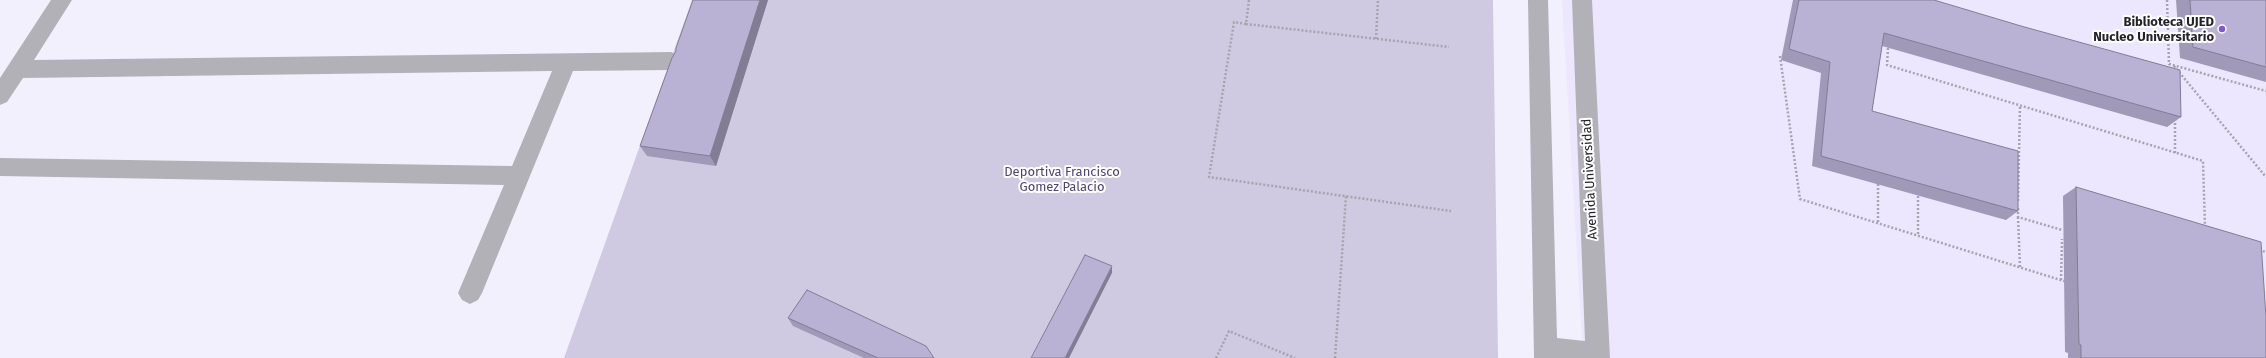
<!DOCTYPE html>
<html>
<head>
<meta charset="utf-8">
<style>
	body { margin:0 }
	canvas { display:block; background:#f3f0fd }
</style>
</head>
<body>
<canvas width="2266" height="358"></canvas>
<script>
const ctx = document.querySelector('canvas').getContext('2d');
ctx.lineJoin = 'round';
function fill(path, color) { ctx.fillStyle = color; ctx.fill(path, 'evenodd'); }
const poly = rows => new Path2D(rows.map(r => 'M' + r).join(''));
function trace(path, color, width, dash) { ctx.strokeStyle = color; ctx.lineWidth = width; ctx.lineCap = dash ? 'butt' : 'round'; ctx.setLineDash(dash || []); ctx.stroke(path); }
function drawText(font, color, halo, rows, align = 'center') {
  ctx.font = font + ' "Fira Sans",sans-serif'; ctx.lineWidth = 4; ctx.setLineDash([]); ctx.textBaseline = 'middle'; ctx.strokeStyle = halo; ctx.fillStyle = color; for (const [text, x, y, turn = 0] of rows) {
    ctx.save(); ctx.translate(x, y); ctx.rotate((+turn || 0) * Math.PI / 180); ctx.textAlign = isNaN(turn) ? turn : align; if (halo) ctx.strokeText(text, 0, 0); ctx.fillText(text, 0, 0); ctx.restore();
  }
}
const built = poly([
	[1562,0,2266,0,2266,358,1583,358]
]);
const green = poly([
	[692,0,1493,0,1498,358,564,358]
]);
const path = poly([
	[1249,0,1246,24,1449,47],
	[2167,0,2169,64,2266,91],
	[1246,24,1234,22,1209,177,1451,211],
	[1376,39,1378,0],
	[1888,48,1887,65,2203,161,2205,227],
	[1780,56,1800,199,2067,282],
	[2174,66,2266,177],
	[2175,119,2175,153],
	[1878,184,1878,223],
	[1918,196,1918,236],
	[2018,201,2020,105],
	[2018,208,2018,217,2062,230],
	[2018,217,2020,267],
	[2259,250,2266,252],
	[2061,280,2062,239],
	[1216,358,1229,331,1295,358],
	[1335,358,1346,196]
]);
const minor = poly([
	[51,0,72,0,34,60,671,52,678,55,681,61,678,67,671,70,573,71,482,293,478,300,470,304,462,300,458,293,504,185,0,176,0,158,512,166,552,71,23,78,7,102,0,105,0,78,51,0],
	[1528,0,1548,0,1557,338,1585,341,1572,0,1592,0,1610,358,1534,358,1528,0]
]);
const wall = poly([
	[693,0,768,0,716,166,647,156,640,146,676,51],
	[1793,0,1934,0,2181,117,2167,127,1882,46,1872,111,2018,211,2006,220,1812,166,1821,73,1781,60],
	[2176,0,2266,0,2266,82,2180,58],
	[2076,187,2266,358,2068,358,2068,353,2065,352,2063,196],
	[788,318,934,358,864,358,793,326]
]);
const shadedWall = poly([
	[760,0,768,0,716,166,710,156],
	[1112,266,1112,273,1069,358,1065,358]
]);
const building = poly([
	[693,0,760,0,710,156,640,146,672,58,676,51,676,48,693,0],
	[1799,0,1934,0,2021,26,2180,70,2181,117,1884,33,1872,111,2018,151,2018,211,1821,156,1830,62,1789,49,1799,0],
	[2190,0,2266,0,2266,67,2193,47,2190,0],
	[2076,187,2261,242,2266,317,2266,358,2081,358,2081,345,2079,344,2076,187],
	[1085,255,1112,266,1065,358,1031,358,1085,255],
	[807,290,926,346,934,358,878,358,788,318,807,290]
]);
const markers = [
	[2222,29,4,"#8058d2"]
];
const poiNames = [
	["Biblioteca UJED",2214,22],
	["Nucleo Universitario",2214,37]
];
const parkNames = [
	["Deportiva Francisco",1062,172],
	["Gomez Palacio",1062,187]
];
const streetNames = [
	["Avenida Universidad",1590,179,-93]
];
fill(built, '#ece7fe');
fill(green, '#cfcae1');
trace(path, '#a6a4af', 2.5, [2, 2]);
fill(minor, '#b3b1b8');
fill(wall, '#a099b7');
fill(shadedWall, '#827d95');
fill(building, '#bab2d5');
trace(building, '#827d95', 1);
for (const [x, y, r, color] of markers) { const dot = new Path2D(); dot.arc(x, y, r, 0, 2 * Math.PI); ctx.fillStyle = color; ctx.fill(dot); trace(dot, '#fff', 1.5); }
drawText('bold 13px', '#242329', '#fff', poiNames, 'right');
drawText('13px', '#524575', '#fff', parkNames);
drawText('13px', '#242329', '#fff', streetNames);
</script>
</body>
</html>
